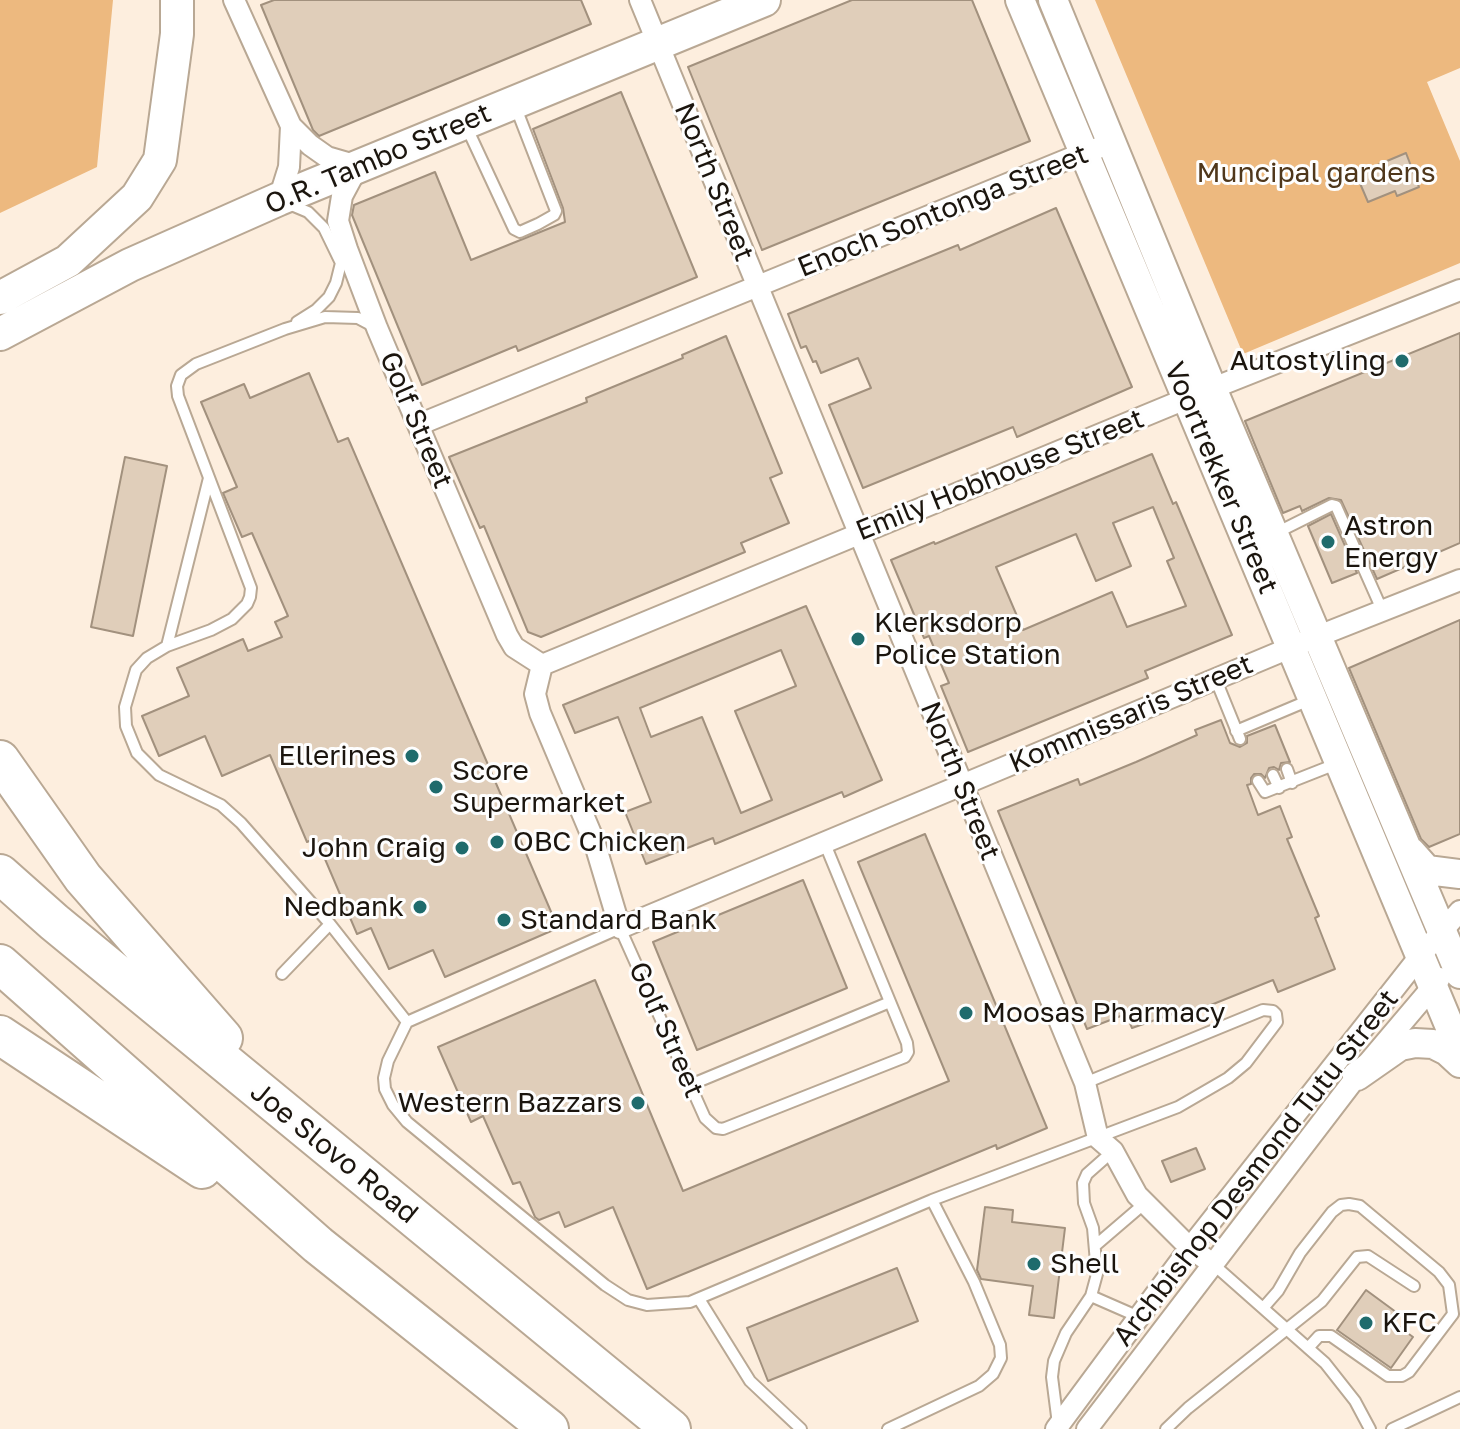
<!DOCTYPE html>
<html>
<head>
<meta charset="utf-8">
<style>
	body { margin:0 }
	canvas { display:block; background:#fdeede }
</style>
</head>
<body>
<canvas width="1460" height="1429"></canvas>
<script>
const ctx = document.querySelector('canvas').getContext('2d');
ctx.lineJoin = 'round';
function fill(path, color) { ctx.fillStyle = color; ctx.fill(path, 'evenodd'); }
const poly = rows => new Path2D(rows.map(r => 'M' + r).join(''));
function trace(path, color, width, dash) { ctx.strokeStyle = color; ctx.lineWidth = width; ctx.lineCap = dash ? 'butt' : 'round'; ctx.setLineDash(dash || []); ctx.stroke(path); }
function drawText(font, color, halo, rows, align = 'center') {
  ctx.font = font + ' "Golos Text",sans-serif'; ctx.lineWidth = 6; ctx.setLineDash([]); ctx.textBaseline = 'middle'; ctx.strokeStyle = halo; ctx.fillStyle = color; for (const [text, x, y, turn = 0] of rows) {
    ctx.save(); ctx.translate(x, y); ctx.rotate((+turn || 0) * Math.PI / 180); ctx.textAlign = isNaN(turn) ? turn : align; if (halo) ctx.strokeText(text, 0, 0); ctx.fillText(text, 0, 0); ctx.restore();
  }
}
const green = poly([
	[0,0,113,0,97,167,0,213],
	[1095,0,1460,0,1460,68,1427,82,1460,161,1460,263,1243,354]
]);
const building = poly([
	[274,0,581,0,591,24,319,136,313,130,261,5,274,0],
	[852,0,972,0,1030,141,762,250,688,67,852,0],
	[621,92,697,277,518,351,516,346,422,385,352,215,354,205,435,172,471,260,565,222,563,208,533,129,621,92],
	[1406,153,1419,187,1397,196,1395,191,1368,202,1356,174,1406,153],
	[1056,208,1132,387,1017,437,1013,427,863,488,829,405,871,388,858,358,821,373,816,361,813,362,806,346,801,348,788,314,958,245,960,250,1056,208],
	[1460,333,1460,543,1377,579,1341,500,1329,498,1302,511,1300,506,1283,513,1245,421,1460,333],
	[726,336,782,473,770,478,789,523,741,543,745,552,541,637,528,632,484,526,480,528,449,457,587,402,586,398,683,358,682,355,726,336],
	[309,373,338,442,348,438,558,928,445,977,433,950,389,969,371,928,357,934,316,838,307,842,270,755,222,776,205,736,159,756,142,716,189,696,177,668,243,639,248,651,282,637,275,622,288,616,252,533,242,537,223,493,237,487,201,402,244,384,250,398,309,373],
	[1152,454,1173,504,1176,502,1232,635,1145,671,1148,678,968,752,941,686,949,683,929,636,924,638,891,560,934,542,935,544,1152,454],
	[1153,507,1174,558,1167,561,1186,606,1127,627,1112,592,1023,630,996,567,1076,534,1096,581,1131,566,1113,523,1153,507],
	[125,457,167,466,133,636,91,627,125,457],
	[1331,514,1357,573,1332,583,1308,526,1331,514],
	[806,606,882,780,844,797,842,792,715,844,713,838,646,864,625,812,651,802,618,717,575,733,563,705,806,606],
	[781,650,796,686,735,711,772,800,741,813,702,717,651,737,640,708,781,650],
	[1460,620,1460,834,1429,847,1421,839,1349,668,1460,620],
	[1221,720,1230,743,1240,747,1247,743,1247,736,1275,725,1290,762,1281,763,1279,770,1274,767,1269,768,1265,778,1261,774,1254,774,1251,778,1251,784,1247,785,1258,815,1280,806,1292,837,1287,839,1319,916,1315,918,1335,969,1278,992,1273,980,1186,1015,1184,1010,1132,1028,1126,1014,1087,1029,998,811,1078,779,1080,785,1136,762,1197,735,1195,730,1221,720],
	[925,834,1047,1128,997,1149,996,1145,647,1289,613,1207,565,1227,559,1212,539,1220,535,1217,520,1182,513,1184,483,1116,471,1122,438,1047,595,980,683,1191,949,1081,858,862,925,834],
	[803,880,847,988,697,1050,653,942,803,880],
	[1196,1148,1205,1169,1171,1182,1162,1161,1196,1148],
	[985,1207,1013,1210,1012,1222,1065,1228,1054,1318,1029,1315,1033,1286,981,1279,977,1270,985,1207],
	[897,1268,918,1321,768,1381,747,1328,897,1268],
	[1366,1290,1400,1315,1394,1323,1413,1337,1391,1368,1337,1330,1366,1290]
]);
const lane = poly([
	[467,128,514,229,520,232,538,224,554,215,556,211,516,108],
	[289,204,308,212,324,228,341,263,336,283,329,297,316,310,297,322],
	[375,327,358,318,325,317,285,329,196,364,181,375,177,386,178,396,251,588,250,597,247,604,232,619,211,630,167,646,147,658,136,670,125,707,126,726,137,753,159,775,221,805,241,823,330,924,407,1022],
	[1276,533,1332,505,1336,506,1383,612],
	[167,646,209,478],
	[1216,680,1240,739],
	[1236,731,1312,699],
	[1287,769,1292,783],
	[1273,775,1279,788],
	[1258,781,1265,792,1336,764],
	[282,974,330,924],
	[407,1022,388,1061,384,1078,385,1089,393,1105,407,1122,605,1285,628,1300,647,1305,690,1302,932,1200,1178,1107,1228,1078,1246,1063,1277,1022,1276,1014,1273,1011,1263,1010,1085,1083],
	[407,1022,620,928,705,1118,716,1128,723,1129,905,1057,908,1052,907,1043,825,844],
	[690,1085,890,1002],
	[1096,1245,1145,1203],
	[1213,1264,1325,1363,1355,1401,1370,1429],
	[1091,1296,1139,1317],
	[699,1299,750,1381,801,1429],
	[1264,1307,1278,1291,1300,1253,1332,1212,1341,1205,1349,1204,1360,1206,1439,1272,1449,1285,1453,1314,1409,1372,1402,1376,1388,1376,1331,1336,1319,1336,1308,1348],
	[1058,1424,1052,1377,1054,1361,1066,1333,1091,1296,1097,1274,1093,1228,1084,1203,1083,1183,1087,1174,1113,1151],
	[888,1429,979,1386,993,1374,1001,1358,1000,1345,974,1282,932,1200],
	[1166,1429,1188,1408,1322,1301,1357,1257,1368,1256,1414,1286],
	[1392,1429,1460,1397]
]);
const street = poly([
	[234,0,291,126,310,145,327,157,358,166,342,196,338,221,347,249,377,328,507,635,514,647,542,665,535,694,540,713,594,841,620,928,1316,637,1460,580],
	[640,0,1085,1083,1098,1138,1113,1151,1137,1195,1190,1248,1213,1264],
	[279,199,289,167,291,126],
	[418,425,1083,153,1113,143],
	[542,665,1188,398,1460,290],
	[1056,1429,1190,1248,1420,956,1460,911],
	[1087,1429,1357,1076,1440,978]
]);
const secondary = poly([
	[1020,0,1460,1051],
	[1053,0,1212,388,1460,974],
	[1411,852,1427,870,1460,874],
	[1357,1076,1400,1046,1415,1043,1433,1044,1447,1051,1460,1063]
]);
const primary = poly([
	[0,298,68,261,137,197,160,160,177,34,177,0],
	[0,334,130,265,279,199,764,0]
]);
const highway = poly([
	[0,760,83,878,223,1038],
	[0,874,54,922,671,1429],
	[0,964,318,1245,549,1429],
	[0,1035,202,1169]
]);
const markers = [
	[1402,361,8,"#1f6b6c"],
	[1328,542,8,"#1f6b6c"],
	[858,639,8,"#1f6b6c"],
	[412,756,8,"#1f6b6c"],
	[436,787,8,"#1f6b6c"],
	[497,842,8,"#1f6b6c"],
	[462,848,8,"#1f6b6c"],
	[420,907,8,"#1f6b6c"],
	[504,920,8,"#1f6b6c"],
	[966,1013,8,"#1f6b6c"],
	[638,1103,8,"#1f6b6c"],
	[1034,1264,8,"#1f6b6c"],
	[1366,1323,8,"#1f6b6c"]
];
const streetNames = [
	["O.R. Tambo Street",378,159,-23],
	["North Street",714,182,68],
	["Enoch Sontonga Street",943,211,-22],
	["Golf Street",416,420,67],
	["Emily Hobhouse Street",1000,475,-22],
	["Voortrekker Street",1221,478,67],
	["Kommissaris Street",1131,714,-23],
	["North Street",960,781,68],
	["Golf Street",666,1030,66],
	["Joe Slovo Road",334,1153,39],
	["Archbishop Desmond Tutu Street",1256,1168,-52]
];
const parkNames = [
	["Muncipal gardens",1316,173]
];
const poiNames = [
	["Autostyling",1386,361,"right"],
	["Astron",1344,526],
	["Energy",1344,558],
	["Klerksdorp",874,623],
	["Police Station",874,655],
	["Ellerines",396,756,"right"],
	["Score",452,771],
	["Supermarket",452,803],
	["OBC Chicken",513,842],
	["John Craig",446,848,"right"],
	["Nedbank",404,907,"right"],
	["Standard Bank",520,920],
	["Moosas Pharmacy",982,1013],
	["Western Bazzars",622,1103,"right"],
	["Shell",1050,1264],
	["KFC",1382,1323]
];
fill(green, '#edb97f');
fill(building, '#e0ceba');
trace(building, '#a2917e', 2);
trace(lane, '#b9a894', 14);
trace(street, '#b9a894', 24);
trace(secondary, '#b9a894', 32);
trace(primary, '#b9a894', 36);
trace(highway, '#b9a894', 42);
trace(lane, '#fff', 10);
trace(street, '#fff', 20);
trace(secondary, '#fff', 28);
trace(primary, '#fff', 32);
trace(highway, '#fff', 38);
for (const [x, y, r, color] of markers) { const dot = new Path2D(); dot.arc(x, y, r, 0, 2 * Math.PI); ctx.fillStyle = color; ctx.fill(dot); trace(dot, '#fefefe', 3); }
drawText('28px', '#1b150e', '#fefefe', streetNames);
drawText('28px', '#4f371b', '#fefefe', parkNames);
drawText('28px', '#1b150e', '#fefefe', poiNames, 'left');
</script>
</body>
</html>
